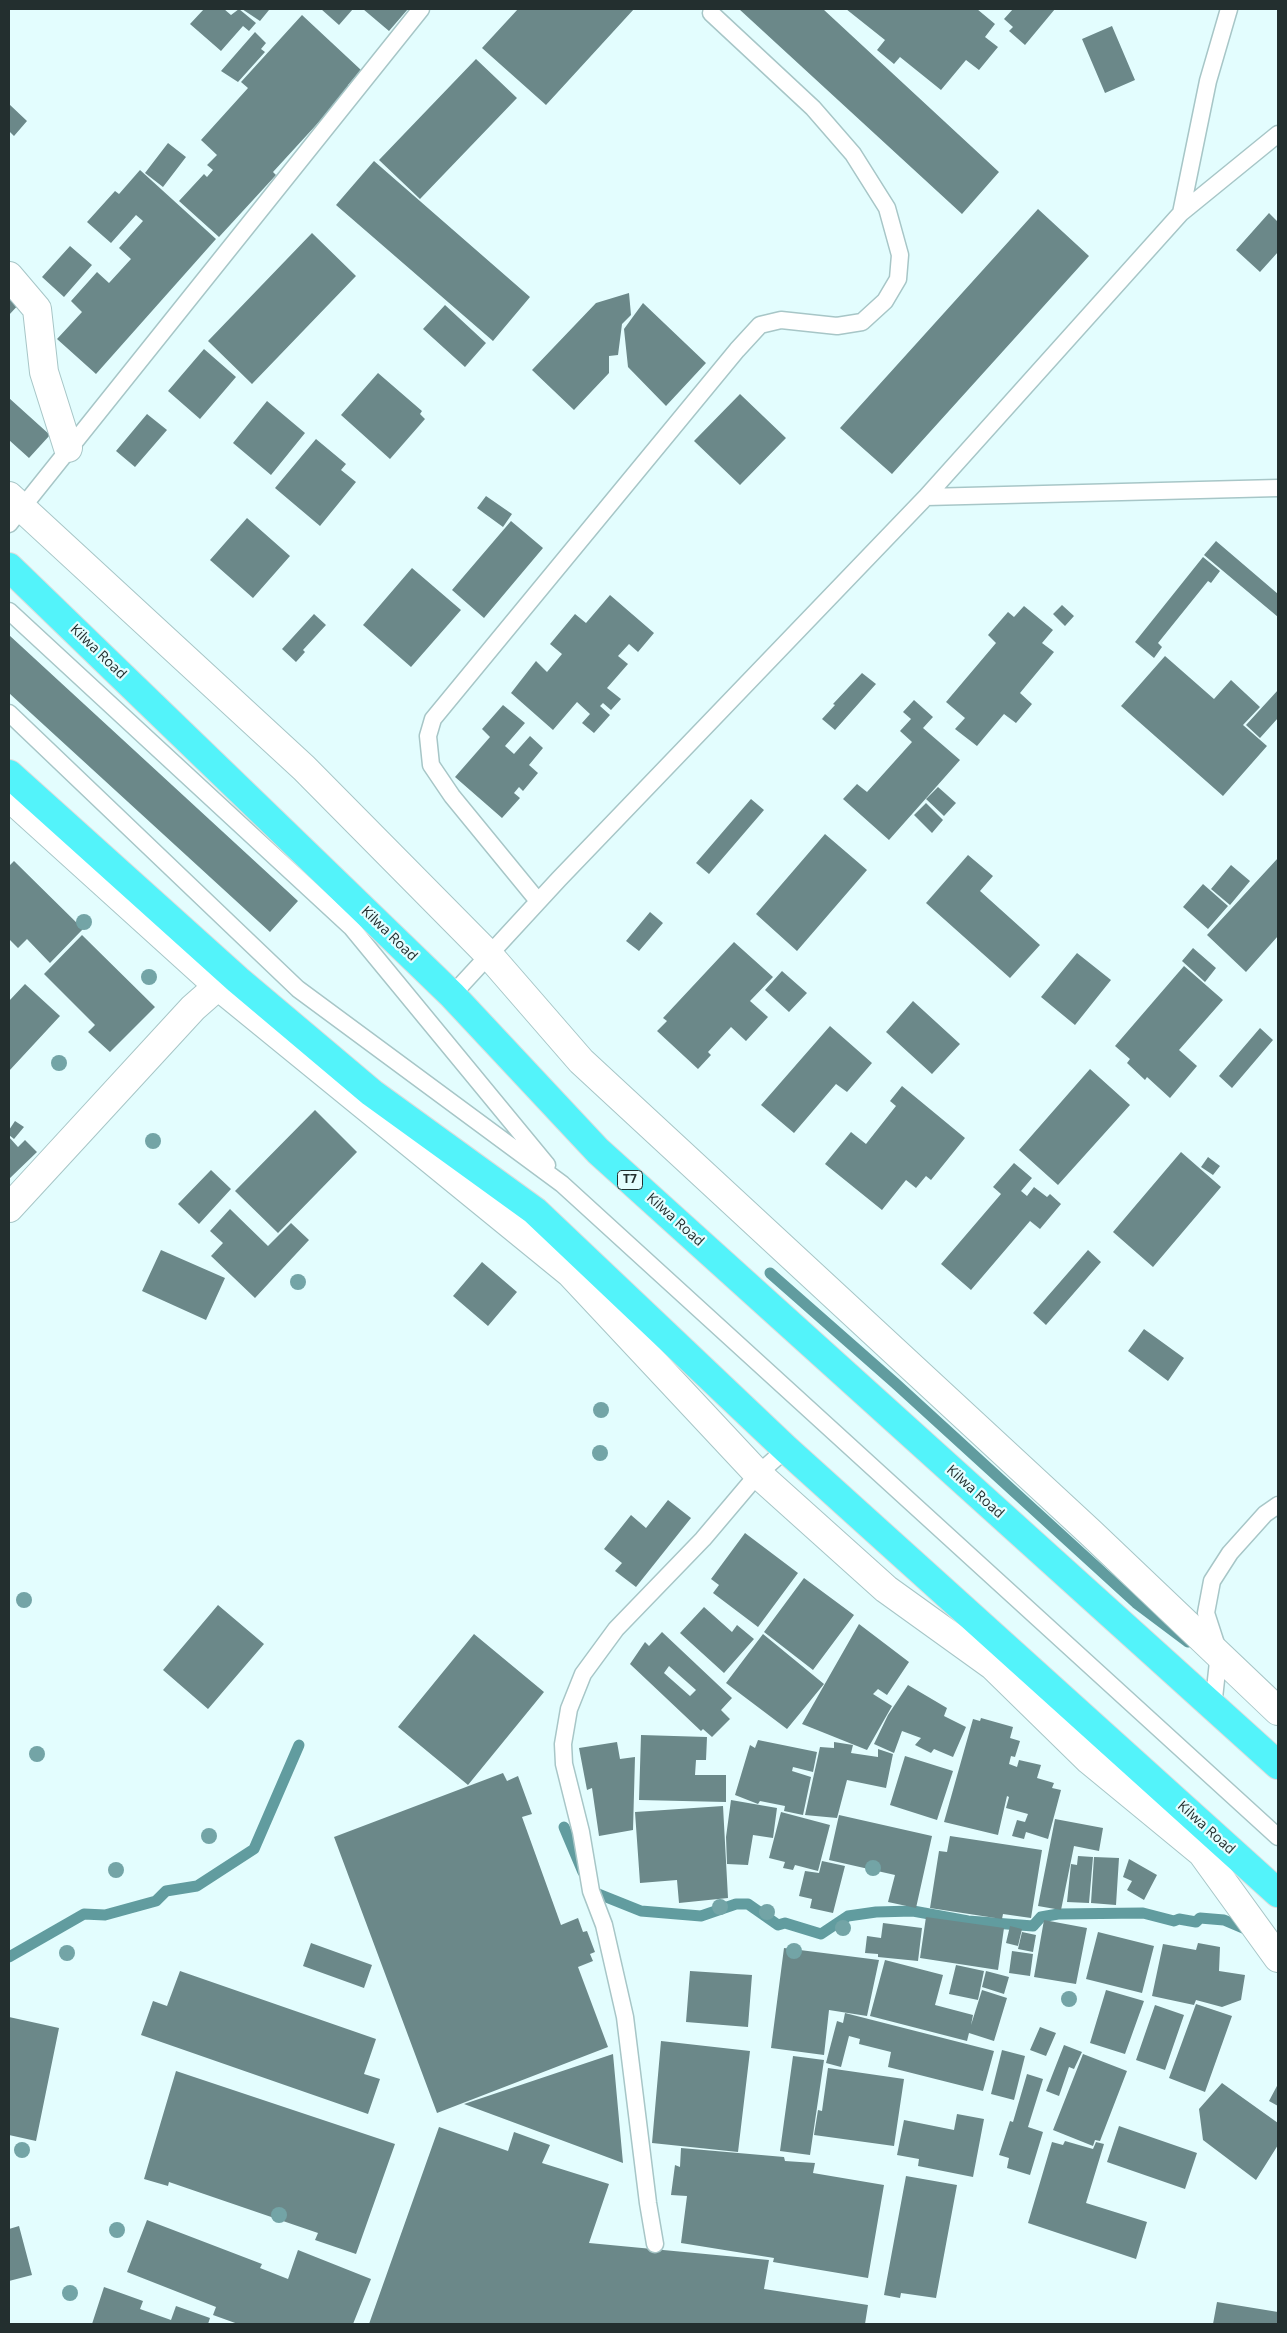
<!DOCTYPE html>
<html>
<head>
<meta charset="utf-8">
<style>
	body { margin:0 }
	#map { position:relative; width:1287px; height:2333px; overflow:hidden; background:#e3fdfe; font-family:"Open Sans",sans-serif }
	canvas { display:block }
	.frame { position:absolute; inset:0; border:10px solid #232f2f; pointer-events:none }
</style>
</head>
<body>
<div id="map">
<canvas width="1287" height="2333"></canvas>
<div class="frame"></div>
</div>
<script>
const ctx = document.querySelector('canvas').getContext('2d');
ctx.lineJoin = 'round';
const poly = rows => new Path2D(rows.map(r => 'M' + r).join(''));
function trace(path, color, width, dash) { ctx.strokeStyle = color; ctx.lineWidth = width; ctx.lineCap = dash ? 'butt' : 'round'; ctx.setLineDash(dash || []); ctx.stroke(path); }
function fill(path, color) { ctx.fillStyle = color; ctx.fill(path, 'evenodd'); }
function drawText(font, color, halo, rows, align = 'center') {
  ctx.font = font + ' "Open Sans",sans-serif'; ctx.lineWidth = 4.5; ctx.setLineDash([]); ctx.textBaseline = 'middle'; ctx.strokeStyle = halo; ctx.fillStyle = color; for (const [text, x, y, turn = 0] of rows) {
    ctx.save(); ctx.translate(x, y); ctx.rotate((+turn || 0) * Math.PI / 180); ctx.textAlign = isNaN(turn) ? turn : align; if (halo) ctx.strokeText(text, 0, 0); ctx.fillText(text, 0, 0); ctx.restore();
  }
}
const stream = poly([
	[770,1273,895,1383,1136,1603,1188,1642],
	[564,1827,583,1872],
	[589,1886,591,1891,641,1911,701,1916,736,1904,748,1904,778,1925,785,1923,821,1934,848,1916,876,1912,913,1911,968,1921,1033,1926,1041,1917,1058,1914,1143,1913,1174,1921,1179,1919,1196,1922,1200,1918,1224,1920,1250,1931],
	[9,1957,84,1914,105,1915,156,1901,166,1891,197,1886,254,1849,299,1745]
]);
const building = poly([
	[204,9,224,9,231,15,239,9,256,23,249,31,243,26,221,51,190,24],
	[242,9,268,9,269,10,260,21],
	[321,9,353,9,339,25],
	[363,9,408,9,389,31],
	[518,9,634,9,546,105,482,48],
	[739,9,823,9,999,172,962,214],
	[846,9,977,9,995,24,985,37,998,47,979,70,966,60,941,90,900,57,894,64,877,50,885,40],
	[1013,9,1055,9,1025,45,1009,31,1013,27,1004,19],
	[302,15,361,70,348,85,351,87,273,172,276,175,219,237,179,201,204,174,207,177,213,170,207,165,217,155,201,140,248,88,241,82],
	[1112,26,1135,80,1105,93,1082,39],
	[255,32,266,43,261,49,265,52,238,82,221,71],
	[476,59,517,98,420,199,379,160],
	[9,104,27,121,14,136,9,131],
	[168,143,186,157,163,187,145,173],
	[374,161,530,297,493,341,336,205],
	[140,170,216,239,96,374,57,339,82,312,71,301,97,272,109,283,131,259,119,248,143,221,136,215,111,243,87,222,115,191,119,194],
	[1038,209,1089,256,892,474,840,428],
	[1269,213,1278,222,1278,252,1260,272,1236,250],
	[312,233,356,276,252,384,208,341],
	[70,246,92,265,64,297,42,277],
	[9,291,21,302,9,315],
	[629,293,631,315,622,324,618,355,609,356,609,373,574,410,532,370,596,303],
	[643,303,706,363,666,406,628,367,624,329],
	[445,305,486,343,465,367,423,329],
	[204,349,236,377,200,419,168,391],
	[378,373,422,411,420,414,425,419,390,459,341,415],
	[740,394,786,438,740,485,694,441],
	[9,398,50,435,29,458,9,440],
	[267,401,305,433,271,475,233,443],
	[147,414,167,430,135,467,116,451],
	[316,439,346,464,341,470,356,482,320,526,275,488],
	[486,496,512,514,503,527,477,508],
	[247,518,290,556,253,598,210,560],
	[511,521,543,548,484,618,452,590],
	[1216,541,1278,594,1278,617,1204,555],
	[1203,557,1220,571,1211,583,1208,581,1158,643,1162,647,1154,658,1135,642],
	[412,568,461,610,411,667,363,625],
	[610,595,654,633,638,652,629,644,618,656,628,664,607,688,621,699,611,710,603,703,600,706,610,715,594,733,582,723,590,714,577,702,553,730,511,693,536,661,547,672,562,654,550,644,575,614,586,623],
	[1062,605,1074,616,1065,626,1053,614],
	[1024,606,1053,630,1042,643,1054,652,1020,693,1032,704,1016,723,1004,714,977,746,955,729,965,718,946,702,996,643,988,635,1008,612,1014,617],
	[314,614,326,625,303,650,305,652,296,662,282,649],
	[9,635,298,901,270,932,9,693],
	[1165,656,1214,699,1231,680,1260,707,1243,725,1267,746,1223,796,1121,706],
	[862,673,876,684,835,730,822,719,835,705,833,704],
	[1278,690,1278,718,1260,738,1246,725],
	[914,700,933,717,923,728,960,760,889,840,843,799,857,784,867,792,912,742,900,731,911,719,903,712],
	[503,705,525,723,505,746,514,754,530,736,543,748,529,765,538,773,523,791,519,787,514,793,520,798,502,818,455,777,490,737,482,729],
	[938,787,956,803,944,816,926,799],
	[751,799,764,810,709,874,696,863],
	[926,803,943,820,932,833,914,815],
	[825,834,867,870,797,951,756,914],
	[968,855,993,876,980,891,1040,945,1010,978,926,903],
	[1278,858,1278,936,1246,972,1207,935],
	[14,861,83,929,50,963,27,939,18,948,9,939,9,866],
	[1231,865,1250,881,1230,905,1211,889],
	[1203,884,1228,906,1208,929,1183,907],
	[650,912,663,923,639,951,626,941],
	[82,935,155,1007,110,1052,88,1032,95,1025,44,974],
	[734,942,773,977,750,1001,768,1017,746,1041,731,1027,708,1052,711,1055,698,1069,657,1031,667,1021,663,1018],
	[1193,948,1216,968,1205,982,1182,961],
	[1077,953,1111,980,1075,1025,1041,997],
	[1184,966,1223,1000,1179,1050,1197,1066,1170,1098,1147,1077,1145,1080,1127,1063,1130,1059,1115,1046],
	[782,971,807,993,789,1012,765,990],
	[25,984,60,1016,9,1071,9,1001],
	[913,1001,960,1044,932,1074,886,1032],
	[830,1026,872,1063,847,1092,836,1084,794,1133,761,1105],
	[1260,1028,1273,1040,1232,1088,1219,1076],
	[1090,1069,1130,1105,1058,1185,1019,1150],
	[902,1086,965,1138,931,1180,926,1176,916,1188,906,1180,882,1210,825,1164,851,1132,866,1144,896,1106,890,1101],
	[315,1110,357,1152,278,1233,235,1191],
	[15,1121,24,1127,14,1139,9,1135,9,1130],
	[9,1137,18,1147,25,1140,37,1152,9,1179],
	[1181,1152,1221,1187,1153,1267,1113,1232],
	[1208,1157,1220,1166,1213,1175,1201,1167],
	[1014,1163,1032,1178,1021,1191,1027,1196,1034,1187,1047,1197,1050,1194,1061,1204,1040,1229,1030,1221,971,1290,941,1264,1001,1194,993,1187],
	[211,1170,231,1189,199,1224,178,1204],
	[230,1209,268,1246,291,1223,309,1240,255,1298,211,1256,223,1243,210,1231],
	[161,1250,225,1278,206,1320,142,1291],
	[1088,1250,1101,1262,1046,1325,1033,1313],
	[482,1262,517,1292,488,1326,453,1296],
	[1144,1329,1184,1358,1168,1381,1128,1351],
	[668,1500,691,1518,636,1587,615,1571,622,1563,604,1549,631,1515,646,1528],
	[745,1533,798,1573,758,1627,713,1593,719,1585,711,1579],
	[804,1578,854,1615,813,1670,764,1632],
	[218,1605,264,1644,208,1709,163,1670],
	[704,1607,732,1632,737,1625,754,1639,724,1673,680,1633],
	[859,1624,909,1662,887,1695,878,1689,873,1694,892,1706,867,1750,802,1724],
	[662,1632,732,1698,721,1710,730,1719,712,1737,703,1729,701,1731,630,1664,645,1642,649,1646],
	[669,1666,696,1690,690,1696,664,1673],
	[474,1634,544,1692,468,1785,398,1727],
	[763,1634,824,1684,787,1729,726,1683],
	[908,1685,947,1708,944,1716,966,1727,953,1757,934,1749,931,1753,915,1745,921,1738,902,1731,894,1753,874,1744,888,1715],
	[981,1718,1013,1727,1010,1738,1020,1741,1015,1757,1011,1756,1009,1764,1017,1767,1019,1760,1041,1765,1037,1778,1054,1783,1052,1788,1061,1790,1048,1839,1026,1832,1024,1839,1012,1836,1017,1820,1025,1822,1028,1814,1006,1808,1009,1797,1007,1796,998,1835,944,1822,973,1719,980,1721],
	[641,1735,707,1737,706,1760,696,1760,695,1775,726,1775,726,1802,639,1800],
	[758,1740,817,1752,813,1772,793,1767,792,1771,811,1777,803,1815,784,1811,785,1806,760,1801,758,1804,735,1795,750,1745,755,1748],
	[617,1742,620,1759,635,1757,633,1830,599,1836,592,1788,587,1790,579,1748],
	[834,1742,853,1745,851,1753,878,1757,878,1749,893,1754,886,1788,847,1780,837,1818,805,1815,820,1747,834,1748],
	[905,1756,953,1771,937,1820,890,1805],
	[503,1773,507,1781,518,1776,532,1814,522,1817,561,1925,578,1918,583,1932,587,1931,595,1952,590,1954,593,1961,578,1967,608,2047,437,2113,334,1837],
	[731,1800,777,1808,773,1838,753,1835,748,1865,727,1864,726,1837],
	[723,1806,728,1898,679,1903,677,1880,640,1883,635,1812],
	[781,1812,830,1825,818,1871,795,1865,793,1870,783,1868,785,1862,769,1858],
	[839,1815,932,1836,916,1908,888,1902,895,1875,829,1860],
	[1055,1819,1103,1828,1099,1851,1074,1846,1061,1910,1038,1906],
	[950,1836,1042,1850,1031,1918,1003,1914,1002,1919,930,1908,939,1851,947,1852],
	[1078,1856,1093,1857,1089,1903,1067,1902,1071,1864,1077,1865],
	[1094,1857,1119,1858,1116,1905,1091,1903],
	[1129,1859,1157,1875,1144,1900,1127,1890,1132,1881,1123,1877],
	[822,1861,845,1866,833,1913,810,1908,812,1899,799,1896,805,1871,819,1873],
	[926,1917,1004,1928,998,1970,920,1958],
	[1044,1920,1087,1928,1076,1984,1034,1977],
	[883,1923,922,1928,918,1961,878,1957,878,1954,865,1953,867,1936,881,1938],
	[1010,1926,1022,1929,1018,1946,1006,1943],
	[1022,1932,1036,1935,1033,1952,1018,1949],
	[1098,1932,1154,1946,1142,1993,1086,1979],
	[311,1943,372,1965,364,1988,303,1966],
	[1198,1943,1220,1947,1219,1971,1245,1975,1241,2000,1222,2007,1196,2000,1194,2005,1152,1996,1163,1944,1196,1950],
	[784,1948,879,1960,867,2016,829,2010,824,2055,771,2048],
	[1012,1951,1033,1954,1030,1976,1009,1973],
	[885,1960,943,1975,935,2005,973,2015,971,2025,982,1990,1007,1998,994,2041,969,2033,967,2041,870,2016],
	[956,1965,984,1971,978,2000,949,1994],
	[180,1971,376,2039,364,2074,380,2079,368,2114,141,2035,153,2001,167,2006],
	[690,1971,752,1975,748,2027,686,2022],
	[986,1971,1009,1977,1004,1994,982,1987],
	[1106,1990,1144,2001,1125,2054,1090,2043],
	[1196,2004,1232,2016,1205,2092,1169,2078],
	[1155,2005,1184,2015,1165,2070,1136,2060],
	[845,2013,994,2051,983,2091,888,2067,891,2052,859,2044,860,2039,849,2036,841,2067,826,2063,837,2021,843,2023],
	[9,2017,59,2028,36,2141,9,2135],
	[1040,2027,1056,2033,1046,2056,1030,2050],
	[661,2041,750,2051,738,2152,652,2143],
	[1064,2045,1082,2052,1074,2069,1069,2067,1059,2096,1046,2091],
	[1002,2050,1025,2056,1014,2100,991,2094],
	[613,2054,623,2163,464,2104],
	[1083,2054,1127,2071,1100,2141,1095,2140,1093,2146,1053,2130],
	[793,2056,824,2060,810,2155,780,2151],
	[828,2068,904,2079,894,2146,814,2135,818,2110,822,2111],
	[176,2071,395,2144,356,2254,315,2240,318,2233,169,2182,168,2186,144,2179],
	[1027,2074,1043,2079,1028,2127,1043,2132,1030,2175,1007,2168,1009,2158,999,2155,1010,2121,1013,2122],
	[1222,2083,1278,2123,1278,2145,1256,2180,1203,2140,1199,2109],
	[1278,2084,1278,2106,1269,2101],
	[957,2114,984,2119,973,2177,918,2166,919,2159,897,2155,904,2120,954,2130],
	[1119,2126,1197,2153,1185,2189,1107,2162],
	[439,2127,508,2151,514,2132,550,2145,542,2163,609,2184,589,2243,769,2260,764,2289,868,2305,865,2324,369,2324],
	[1065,2141,1093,2149,1096,2142,1104,2144,1086,2203,1147,2222,1136,2259,1028,2223,1052,2142,1063,2145],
	[681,2148,784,2157,785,2161,815,2163,813,2173,884,2185,868,2278,773,2262,774,2258,681,2243,687,2196,671,2195,675,2165,680,2167],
	[906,2176,957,2185,936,2298,901,2293,900,2298,884,2295],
	[147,2220,262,2264,260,2268,288,2279,298,2250,371,2279,353,2324,238,2324,213,2315,216,2307,127,2272],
	[19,2226,32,2275,9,2281,9,2229],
	[104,2287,143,2301,140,2309,171,2320,176,2306,210,2318,208,2324,92,2324],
	[1217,2302,1278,2312,1278,2324,1213,2324]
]);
const service = poly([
	[1181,213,1208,81,1229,9],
	[926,497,1278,488],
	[9,524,421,9],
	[9,611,351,927,547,1165],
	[9,713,298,989,562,1184,1278,1837],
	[538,901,452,796,431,765,428,736,433,719,737,350,760,325,781,320,837,326,862,322,885,301,898,279,900,255,887,208,853,154,813,108,711,13],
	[452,995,559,879,926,497,1181,213,1278,134],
	[1213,1707,1219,1653,1206,1613,1212,1581,1230,1553,1265,1514,1278,1505],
	[655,2244,648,2203,625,2017,604,1925,591,1891,581,1832,564,1764,563,1744,569,1709,583,1674,616,1629,703,1539,758,1474,786,1449]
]);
const minor = poly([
	[9,276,37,309,44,372,68,448],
	[9,496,304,768,489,955,581,1061,1091,1533,1278,1711],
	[9,797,218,986,570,1273,758,1474,886,1589,993,1666,1089,1760,1202,1853,1278,1958],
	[9,1208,193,1008,218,986,235,981]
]);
const trunk = poly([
	[9,567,452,995,598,1151,1278,1765],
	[9,774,238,980,372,1093,535,1211,786,1449,1278,1893]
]);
const trees = [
	[84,922],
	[149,977],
	[59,1063],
	[153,1141],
	[298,1282],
	[601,1410],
	[600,1453],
	[24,1600],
	[37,1754],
	[209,1836],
	[873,1868],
	[116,1870],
	[720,1907],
	[767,1912],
	[843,1928],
	[794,1951],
	[67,1953],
	[1069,1999],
	[22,2150],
	[279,2215],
	[117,2230],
	[70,2293]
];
const shields = [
	[630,1180,25]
];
const shieldNames = [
	["T7",630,1180]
];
const streetNames = [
	["Kilwa Road",98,652,44],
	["Kilwa Road",389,934,44],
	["Kilwa Road",675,1220,42],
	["Kilwa Road",975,1492,42],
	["Kilwa Road",1206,1828,42]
];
trace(stream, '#619c9f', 11);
fill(building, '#6b8889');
trace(service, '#a7c6c7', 19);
trace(minor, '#a7c6c7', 30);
trace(trunk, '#dcdede', 30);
trace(service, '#fff', 16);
trace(minor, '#fff', 28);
trace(trunk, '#53f3fa', 28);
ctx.fillStyle = '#73a4a6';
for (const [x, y] of trees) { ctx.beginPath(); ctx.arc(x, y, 8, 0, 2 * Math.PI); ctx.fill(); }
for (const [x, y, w] of shields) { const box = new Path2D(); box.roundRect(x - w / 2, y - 9.5, w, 19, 4); ctx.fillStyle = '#e3fdfe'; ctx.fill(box); trace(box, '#232f2f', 1); }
drawText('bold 12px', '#232f2f', null, shieldNames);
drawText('14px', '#232f2f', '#e3fdfe', streetNames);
</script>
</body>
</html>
